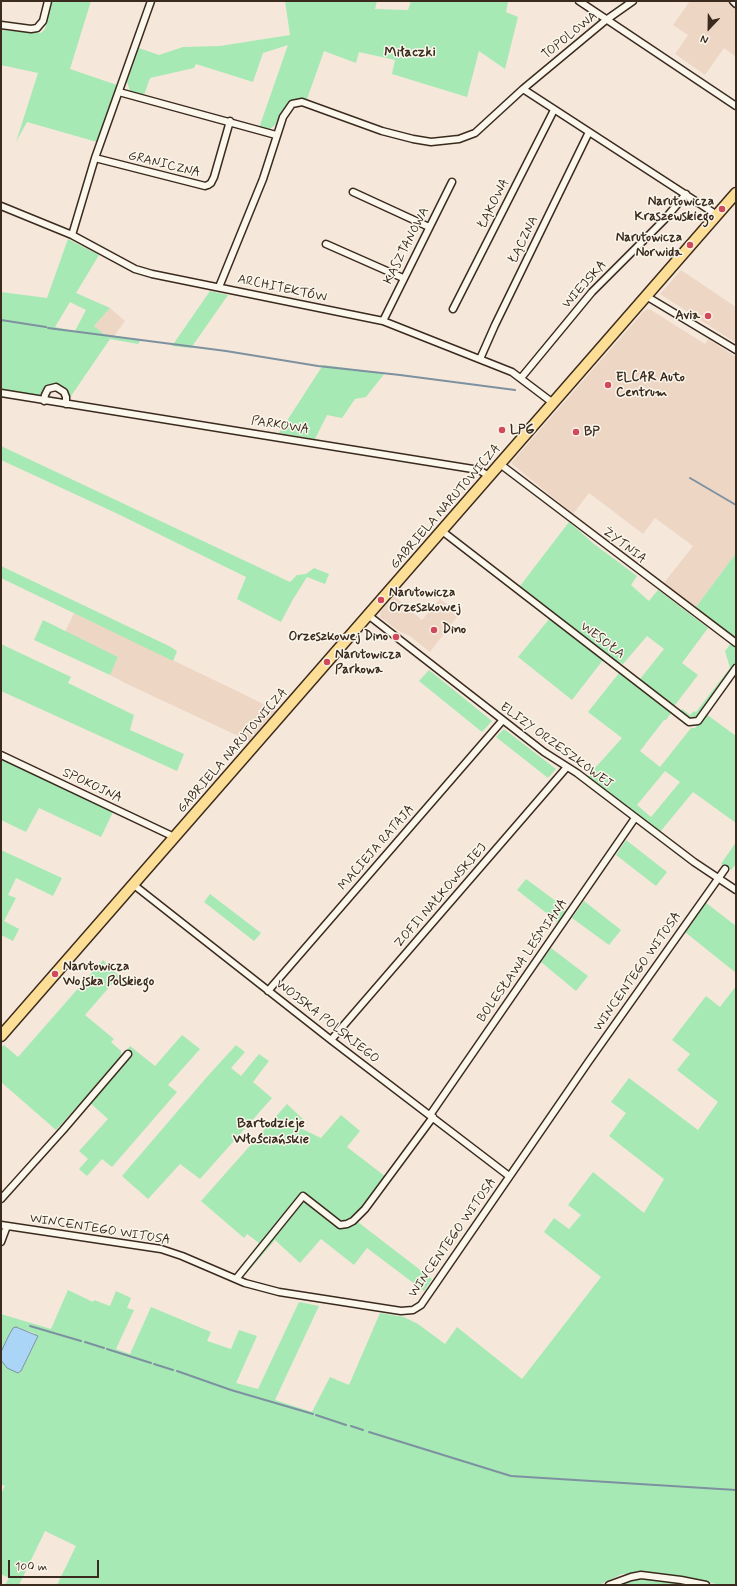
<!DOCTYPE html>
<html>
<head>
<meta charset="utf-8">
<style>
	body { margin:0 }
	#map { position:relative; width:737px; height:1586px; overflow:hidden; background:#f5e8da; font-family:Mynerve,sans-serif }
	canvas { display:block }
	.frame { position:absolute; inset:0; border:2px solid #3b2a1e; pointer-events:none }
	.north { position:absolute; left:689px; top:8px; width:40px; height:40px; -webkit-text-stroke:3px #fbf7ec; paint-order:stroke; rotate:202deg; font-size:11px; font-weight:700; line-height:16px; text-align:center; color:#3b2a1e }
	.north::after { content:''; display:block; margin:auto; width:14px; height:18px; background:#3b2a1e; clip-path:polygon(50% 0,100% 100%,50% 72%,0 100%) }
	.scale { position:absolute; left:8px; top:1560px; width:91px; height:18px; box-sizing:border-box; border:2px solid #3b2a1e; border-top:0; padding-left:5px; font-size:12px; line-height:14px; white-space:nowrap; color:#3b2a1e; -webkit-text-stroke:3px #fbf7ec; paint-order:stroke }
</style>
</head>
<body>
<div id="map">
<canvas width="737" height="1586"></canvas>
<div class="frame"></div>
<div class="north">N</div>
<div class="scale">100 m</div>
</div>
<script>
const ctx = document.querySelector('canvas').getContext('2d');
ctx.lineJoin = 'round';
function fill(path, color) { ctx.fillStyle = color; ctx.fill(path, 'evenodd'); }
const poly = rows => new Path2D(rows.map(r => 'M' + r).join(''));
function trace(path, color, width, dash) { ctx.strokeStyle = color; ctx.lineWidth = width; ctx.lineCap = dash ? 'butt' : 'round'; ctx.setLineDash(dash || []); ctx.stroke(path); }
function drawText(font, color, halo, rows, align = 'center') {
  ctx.font = font + ' Mynerve,sans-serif'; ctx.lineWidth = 3; ctx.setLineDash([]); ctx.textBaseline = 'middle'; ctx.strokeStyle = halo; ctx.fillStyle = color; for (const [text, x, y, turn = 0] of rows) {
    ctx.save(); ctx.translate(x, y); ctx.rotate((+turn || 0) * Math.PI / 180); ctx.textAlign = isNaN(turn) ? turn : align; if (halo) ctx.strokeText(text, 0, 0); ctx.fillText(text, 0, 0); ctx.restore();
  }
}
const built = poly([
	[690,1,729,1,736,7,736,57,724,48,705,75,675,54,688,35,673,25],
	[681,270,736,307,736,343,660,294],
	[110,308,125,321,114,336,104,334,94,326],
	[647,309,651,310,705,344,708,339,736,357,736,553,696,607,663,584,693,546,655,518,643,534,589,493,573,514,511,463,643,312],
	[394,596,422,620,440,599,460,613,430,652,410,636,400,632,380,617,381,611],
	[74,613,235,690,277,711,251,742,127,684,110,675,118,657,65,632]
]);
const green = poly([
	[52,1,91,1,70,69,117,85,97,142,27,122,16,142,38,73,1,65,1,30,41,33,45,29],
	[285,1,377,1,375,9,408,10,411,1,507,1,508,2,506,12,518,17,505,69,479,51,467,97,392,74,395,60,359,52,356,63,324,51,307,99,297,99,289,102,280,114,275,125,270,129,259,128,288,45,263,53,253,82,196,64,194,68,150,78,144,95,130,91,127,82,139,48,159,55,183,47,220,46,290,35],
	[68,239,99,255,76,293,110,308,94,326,104,334,141,340,138,344,110,339,69,399,69,396,64,389,47,388,41,397,1,389,1,292,47,298],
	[70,302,86,310,75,331,55,327],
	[210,291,228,295,191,348,172,346],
	[323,365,385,373,366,397,355,399,342,418,327,415,315,439,279,433],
	[1,446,290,582,297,575,306,574,314,568,329,574,325,584,307,577,292,601,281,622,237,599,246,577,118,514,1,460],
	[569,522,594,544,637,576,631,585,649,601,658,590,708,628,682,663,698,675,675,705,670,705,641,682,640,679,664,649,647,636,623,664,614,661,559,619,520,586],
	[736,553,736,637,706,618,696,607],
	[1,566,169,646,177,651,173,661,1,578],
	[550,618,603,660,572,700,518,657],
	[43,620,118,657,110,675,34,640],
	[732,642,736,645,736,664,696,717,690,720,680,712,682,709,690,715,694,711,696,712,730,668,725,651],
	[1,644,71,677,68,683,134,715,130,730,184,754,177,771,1,691],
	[429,670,492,721,482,732,419,681],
	[619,673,671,713,666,720,664,720,640,751,660,767,691,728,695,728,706,714,736,736,736,823,693,792,660,832,586,778,622,738,588,712],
	[665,771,680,782,651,817,637,805],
	[504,729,556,769,548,778,496,737],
	[1,758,113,812,101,837,39,808,26,832,1,820],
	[626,840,667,872,656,886,616,855],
	[736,842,736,864,731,870,721,864],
	[1,850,62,878,53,896,16,878,8,895,16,898,4,921,19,929,13,941,1,935],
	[526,879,568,910,559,923,517,890],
	[210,894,261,933,254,941,204,902],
	[584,901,621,930,609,945,572,918],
	[705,902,736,926,736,973,685,932],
	[551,948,588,976,576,991,541,962],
	[103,960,119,976,85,1015,114,1039,111,1042,121,1051,121,1058,85,1100,84,1099,56,1130,1,1082,1,1047,4,1045,18,1057],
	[736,986,736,1585,721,1585,683,1577,645,1573,622,1574,599,1585,57,1585,76,1546,45,1531,19,1585,5,1585,9,1578,1,1574,1,1494,5,1486,1,1484,1,1360,3,1363,20,1373,37,1339,34,1333,16,1327,13,1328,8,1337,1,1352,1,1314,51,1329,68,1290,93,1302,94,1300,110,1306,116,1291,131,1298,127,1308,134,1310,116,1349,130,1354,151,1307,211,1332,207,1341,231,1349,239,1330,257,1336,236,1383,258,1389,299,1302,319,1306,275,1400,312,1412,330,1377,349,1385,380,1313,404,1317,418,1324,445,1344,457,1327,522,1379,601,1277,544,1232,554,1218,569,1229,581,1215,568,1205,593,1172,644,1213,664,1179,609,1136,626,1113,611,1102,629,1078,698,1130,718,1102,677,1070,690,1054,672,1040,706,996,720,1007],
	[182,1035,200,1049,168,1085,177,1092,112,1167,102,1159,87,1176,79,1169,88,1159,79,1151,108,1119,89,1102,132,1053,127,1050,130,1046,155,1066],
	[236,1045,245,1052,231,1068,241,1076,259,1054,269,1061,253,1082,272,1098,200,1179,180,1164,148,1199,122,1176,206,1078],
	[287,1104,304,1120,298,1127,321,1138,341,1115,360,1131,347,1147,386,1177,354,1219,432,1279,424,1291,367,1248,354,1265,321,1239,300,1263,275,1240,245,1275,236,1272,259,1243,247,1234,244,1238,201,1201],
	[644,1577,657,1579,693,1585,622,1585]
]);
const water = poly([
	[16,1327,38,1336,21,1371,18,1373,7,1368,1,1360,1,1352,8,1337,13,1328,16,1327]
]);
const stream = poly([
	[1,320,46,327],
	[48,328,226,351,318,366,400,375,515,390],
	[690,478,736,505],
	[30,1326,81,1341],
	[85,1342,104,1348],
	[107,1349,151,1363],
	[154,1364,173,1370],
	[177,1371,231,1390,313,1414],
	[316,1415,346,1425],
	[351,1426,363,1430],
	[369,1432,511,1476,736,1490]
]);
const street = poly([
	[579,1,736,106],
	[733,1,736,4],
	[1,25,31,29,37,28,43,21,48,1],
	[523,89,717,215],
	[119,92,276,135],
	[95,158,205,186,208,185,211,183,214,177,230,121],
	[353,192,429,227],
	[1,206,72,235,135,269,152,274,383,321,512,372,553,403],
	[72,235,95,158,151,1],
	[326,244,403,278],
	[219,287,263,179,283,117,292,104,302,102,382,131,413,139,431,142,459,139,475,133,523,89,606,20,633,1],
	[646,296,736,350],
	[453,309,554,110],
	[383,321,452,182],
	[480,359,495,325,589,132],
	[521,378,592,292,664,220,686,194],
	[1,393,479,470,489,476],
	[44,401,45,395,48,389,56,387,64,392,66,397,66,404],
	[500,464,736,643],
	[442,531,689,722,698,721,736,668],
	[368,615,544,752,577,773,694,862,736,890],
	[1,755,170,835,173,839],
	[134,885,331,1040,509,1176],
	[268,991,502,721],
	[331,1040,567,767],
	[430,1115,635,818],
	[1,1199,63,1130,128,1054],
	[1,1225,161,1249,182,1256,245,1283,279,1292,401,1311,413,1310,421,1305,589,1061,725,869],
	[1,1242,7,1226],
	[236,1279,303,1196,340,1225,347,1224,353,1221,365,1209,433,1117],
	[609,1585,631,1577,641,1575,681,1580,706,1585]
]);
const primary = poly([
	[1,1036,736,193]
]);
const markers = [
	[722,209,4,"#d1495b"],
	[690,245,4,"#d1495b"],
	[708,316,4,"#d1495b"],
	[608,385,4,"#d1495b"],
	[502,430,4,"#d1495b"],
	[576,432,4,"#d1495b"],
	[381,600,4,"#d1495b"],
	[434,630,4,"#d1495b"],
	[396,637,4,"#d1495b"],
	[327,662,4,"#d1495b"],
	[55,974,4,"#d1495b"]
];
const streetNames = [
	["TOPOLOWA",570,36,-39],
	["GRANICZNA",164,165,14],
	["ŁĄKOWA",494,204,-63],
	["ŁĄCZNA",524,240,-64],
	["KASZTANOWA",407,246,-63],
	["WIEJSKA",585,285,-48],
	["ARCHITEKTÓW",282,289,12],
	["PARKOWA",280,426,9],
	["GABRIELA NARUTOWICZA",446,507,-49],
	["ŻYTNIA",624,546,37],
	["WESOŁA",602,641,37],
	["ELIZY ORZESZKOWEJ",556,746,36],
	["GABRIELA NARUTOWICZA",233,751,-49],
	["SPOKOJNA",92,786,25],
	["MACIEJA RATAJA",377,848,-49],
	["ZOFII NAŁKOWSKIEJ",441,896,-49],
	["BOLESŁAWA LEŚMIANA",523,961,-55],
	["WINCENTEGO WITOSA",638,972,-55],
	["WOJSKA POLSKIEGO",327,1022,38],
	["WINCENTEGO WITOSA",100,1230,9],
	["WINCENTEGO WITOSA",453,1238,-55]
];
const poiNames = [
	["Narutowicza",714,202,"right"],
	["Kraszewskiego",714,217,"right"],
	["Narutowicza",682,238,"right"],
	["Norwida",682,253,"right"],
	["Avia",700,316,"right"],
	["ELCAR Auto",616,378],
	["Centrum",616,393],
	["LPG",510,430],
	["BP",584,432],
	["Narutowicza",389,593],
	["Orzeszkowej",389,608],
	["Dino",442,630],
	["Orzeszkowej Dino",388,637,"right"],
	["Narutowicza",335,655],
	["Parkowa",335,670],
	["Narutowicza",63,967],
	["Wojska Polskiego",63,982]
];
const neighbourhoodNames = [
	["Miłaczki",410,53],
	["Bartodzieje",271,1124],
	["Włościańskie",271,1140]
];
fill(built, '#eed6c5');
fill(green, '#a6e9b4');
fill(water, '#abd5f6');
trace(water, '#7e91a0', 1);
trace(stream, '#7e91a0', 2);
trace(street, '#3b2a1e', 9);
trace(primary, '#3b2a1e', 13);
trace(street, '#fbf7ec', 6);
trace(primary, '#fcde96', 10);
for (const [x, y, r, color] of markers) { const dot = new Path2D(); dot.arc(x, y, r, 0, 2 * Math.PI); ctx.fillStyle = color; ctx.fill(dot); trace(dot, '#fbf7ec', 1.5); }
drawText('13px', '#3b2a1e', '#fbf7ec', streetNames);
drawText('bold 13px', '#3b2a1e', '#fbf7ec', poiNames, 'left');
drawText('bold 14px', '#3b2a1e', '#fbf7ec', neighbourhoodNames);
</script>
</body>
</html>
